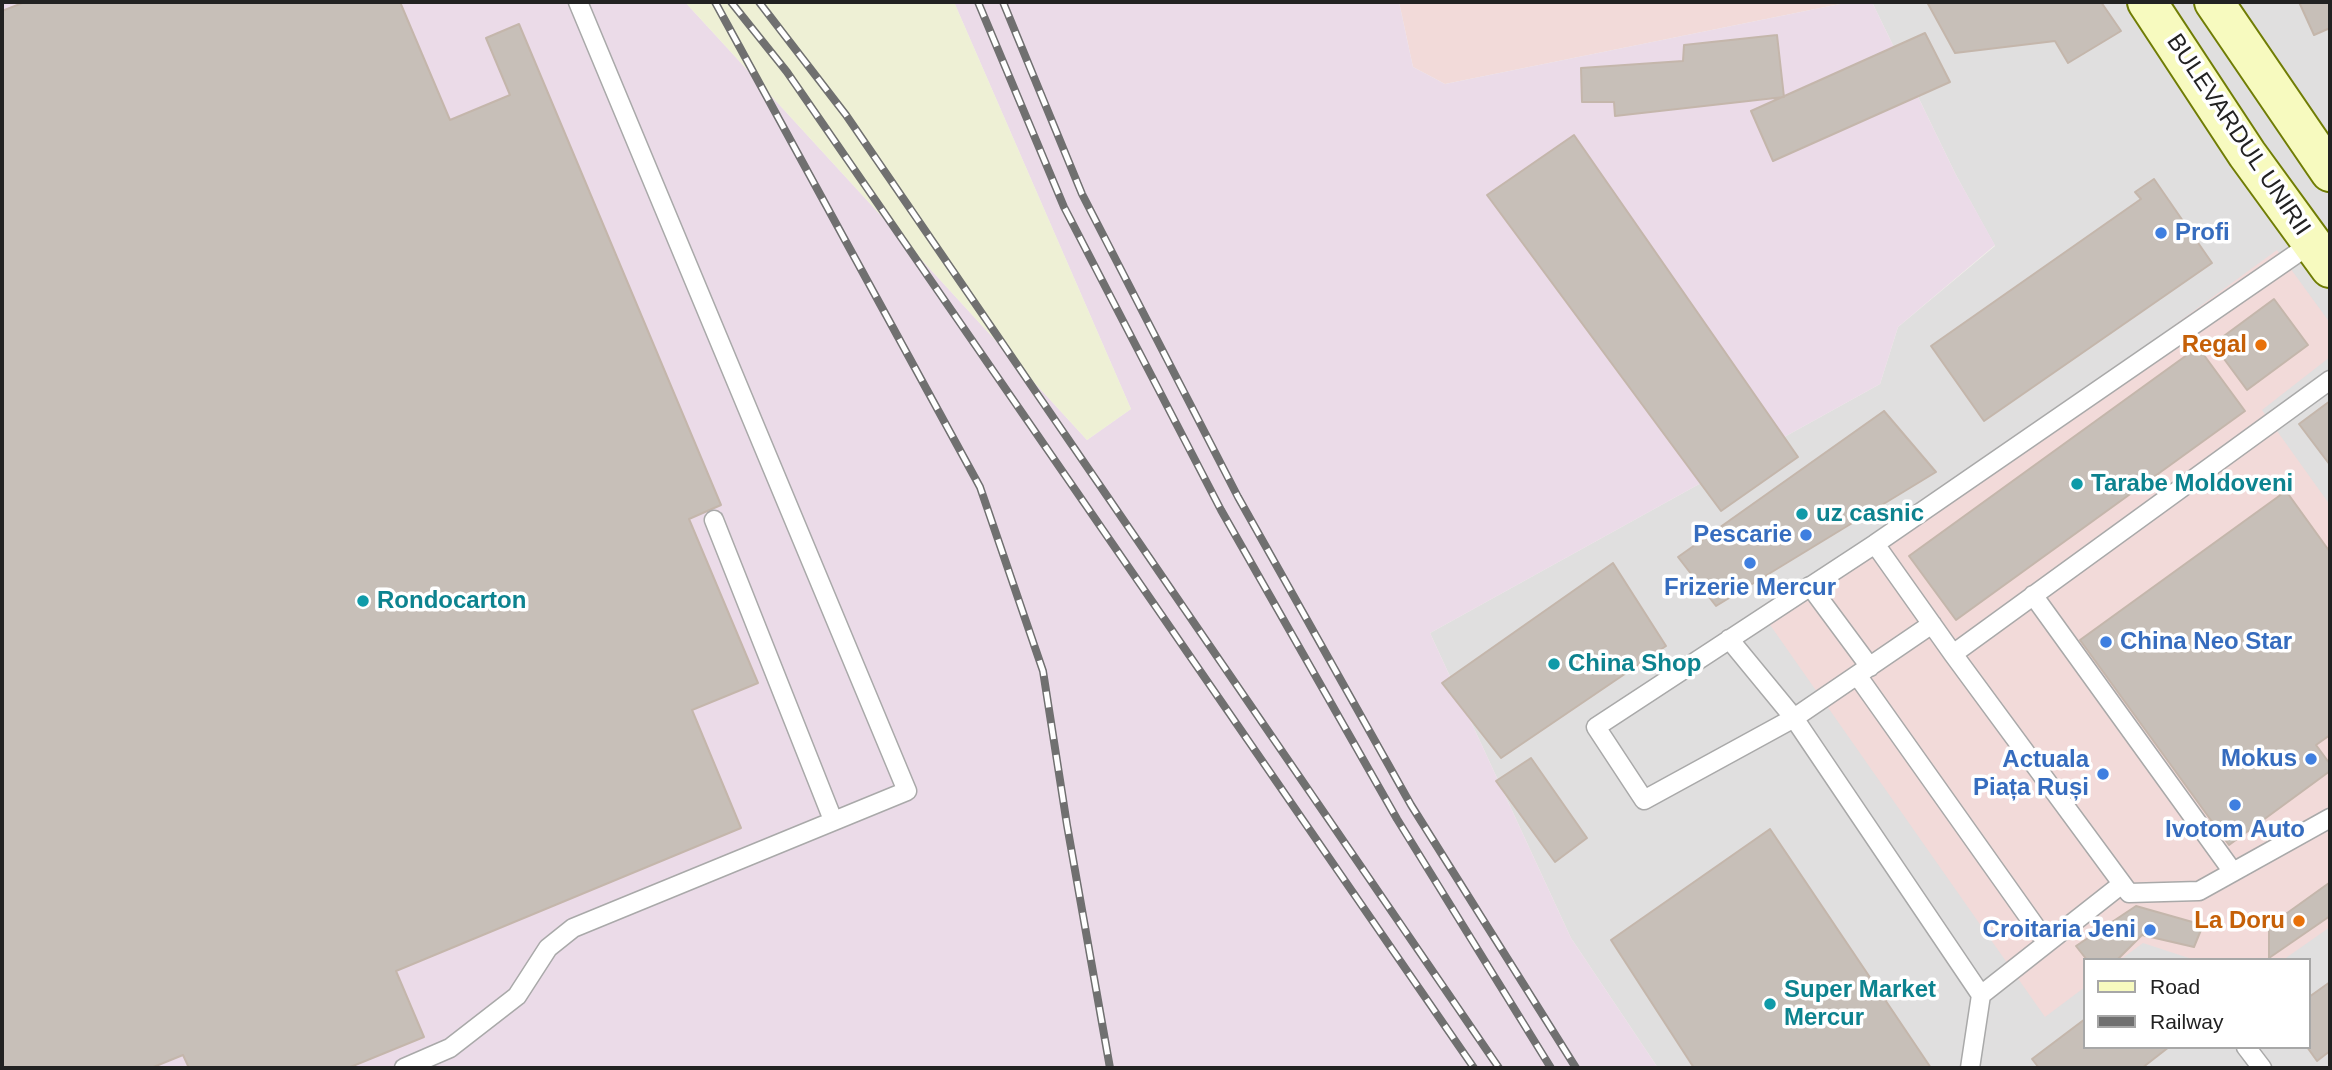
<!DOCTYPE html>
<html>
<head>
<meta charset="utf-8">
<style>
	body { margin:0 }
	#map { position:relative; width:2332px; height:1070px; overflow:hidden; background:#f2efe9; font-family:Helvetica,sans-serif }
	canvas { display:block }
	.frame { position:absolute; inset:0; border:4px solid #222; pointer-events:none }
	.legend { position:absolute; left:2083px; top:958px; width:228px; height:91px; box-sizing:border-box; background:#fff; border:2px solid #a7a7a7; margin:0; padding:9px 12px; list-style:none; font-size:21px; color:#222 }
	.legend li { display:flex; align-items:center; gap:14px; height:35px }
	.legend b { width:35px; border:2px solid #a7a7a7 }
</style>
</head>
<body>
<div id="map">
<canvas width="2332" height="1070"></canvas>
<div class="frame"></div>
<ul class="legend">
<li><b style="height:9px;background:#f7fabf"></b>Road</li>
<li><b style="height:9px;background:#707070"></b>Railway</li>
</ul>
</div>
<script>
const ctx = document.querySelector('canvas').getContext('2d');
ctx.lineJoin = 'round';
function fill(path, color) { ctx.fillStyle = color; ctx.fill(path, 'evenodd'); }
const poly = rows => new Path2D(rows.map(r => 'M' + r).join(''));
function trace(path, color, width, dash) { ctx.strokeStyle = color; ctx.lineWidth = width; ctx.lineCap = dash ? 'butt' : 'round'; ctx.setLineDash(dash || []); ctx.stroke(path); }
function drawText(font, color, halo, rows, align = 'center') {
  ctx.font = font + ' Helvetica,sans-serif'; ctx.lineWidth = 7; ctx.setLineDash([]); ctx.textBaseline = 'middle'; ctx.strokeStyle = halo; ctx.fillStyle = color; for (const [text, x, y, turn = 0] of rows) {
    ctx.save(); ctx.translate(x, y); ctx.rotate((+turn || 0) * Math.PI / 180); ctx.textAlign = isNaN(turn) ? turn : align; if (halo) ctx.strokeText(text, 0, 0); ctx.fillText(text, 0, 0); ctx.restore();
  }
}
const residential = poly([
	[1872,2,2330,2,2330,1068,1658,1068,1571,938,1430,633,1880,384,1898,327,1995,246,1956,175],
	[2085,960,2309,960,2309,1047,2085,1047]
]);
const commercial = poly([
	[1399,2,1850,2,1445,84,1413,67],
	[2277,250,2330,323,2330,357,2262,410,2330,505,2330,927,2283,960,2195,960,2143,943,2120,960,2085,960,2085,987,2045,1017,1768,622]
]);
const industrial = poly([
	[2,2,685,2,1087,440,1131,409,954,2,1399,2,1413,67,1445,84,1850,2,1872,2,1956,175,1995,245,1898,327,1880,384,1430,633,1571,938,1658,1068,2,1068]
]);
const farmland = poly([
	[685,2,954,2,1131,409,1087,440]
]);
const building = poly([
	[25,2,400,2,450,120,510,95,486,38,519,24,721,505,689,519,758,683,692,710,741,828,396,971,424,1037,348,1068,189,1068,183,1055,151,1068,2,1068,2,11,25,2],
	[1927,2,2101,2,2121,31,2068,63,2055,41,1955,53,1927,2],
	[2299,2,2330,2,2330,28,2314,35,2299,2],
	[1925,33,1950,82,1773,161,1751,111,1925,33],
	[1777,35,1784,97,1615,116,1614,102,1582,102,1581,68,1683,61,1684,45,1777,35],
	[1574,135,1798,457,1721,511,1487,195,1574,135],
	[2154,179,2212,263,1984,421,1931,346,2141,199,2135,192,2154,179],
	[2274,299,2308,345,2247,390,2213,344,2274,299],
	[2198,347,2245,411,1956,620,1909,556,2198,347],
	[2330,401,2330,465,2299,424,2330,401],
	[1884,411,1936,472,1716,606,1678,557,1884,411],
	[2286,491,2330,552,2330,735,2316,745,2330,764,2330,771,2229,845,2080,640,2286,491],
	[1613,563,1666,646,1501,758,1442,683,1613,563],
	[1531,758,1587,838,1555,862,1496,781,1531,758],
	[1770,829,1931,1068,1694,1068,1611,940,1770,829],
	[2329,883,2330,916,2269,958,2269,926,2329,883],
	[2136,906,2203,925,2194,947,2142,935,2117,960,2087,960,2076,946,2136,906],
	[2330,982,2330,1051,2317,1061,2307,1047,2309,1047,2309,997,2330,982],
	[2085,1019,2085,1047,2169,1047,2142,1068,2039,1068,2032,1059,2085,1019]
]);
const service = poly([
	[714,520,833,820],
	[1875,544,1953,654,2129,893,2199,891,2330,818],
	[1810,586,1870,667],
	[2033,595,2233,872],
	[1729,639,1794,718,1932,624],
	[1953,654,2330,380],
	[1857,675,2047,943],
	[2122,884,1981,995,1794,718,1644,800,1596,727,1875,544,2312,243],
	[2246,1047,2262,1068],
	[404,1068,450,1048,517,996,548,948,573,928,907,791,578,2],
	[1970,1068,1981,995]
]);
const secondary = poly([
	[2147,2,2247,154,2330,268],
	[2214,2,2330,172]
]);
const rail = poly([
	[715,2,980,487,1043,671,1067,825,1110,1068],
	[731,2,787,72,1474,1068],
	[759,2,846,115,1499,1068],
	[978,2,1064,207,1221,510,1397,819,1551,1068],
	[1003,2,1082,194,1238,497,1411,805,1576,1068]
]);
const markers = [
	[2161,233,7,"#3f7fe0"],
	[2261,345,7,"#e8710a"],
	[2077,484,7,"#0f9aa8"],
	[1802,514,7,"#0f9aa8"],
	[1806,535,7,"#3f7fe0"],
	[1750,563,7,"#3f7fe0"],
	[363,601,7,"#0f9aa8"],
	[2106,642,7,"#3f7fe0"],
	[1554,664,7,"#0f9aa8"],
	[2311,759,7,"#3f7fe0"],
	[2103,774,7,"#3f7fe0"],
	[2235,805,7,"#3f7fe0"],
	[2299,921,7,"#e8710a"],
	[2150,930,7,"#3f7fe0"],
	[1770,1004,7,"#0f9aa8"]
];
const streetNames = [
	["BULEVARDUL UNIRII",2238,135,56]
];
const shopNames = [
	["Profi",2175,233,"left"],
	["Pescarie",1792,535],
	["Frizerie Mercur",1750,588,"center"],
	["China Neo Star",2120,642,"left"],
	["Mokus",2297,759],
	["Actuala",2089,760],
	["Piața Ruși",2089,788],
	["Ivotom Auto",2235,830,"center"],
	["Croitaria Jeni",2136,930]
];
const foodNames = [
	["Regal",2247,345],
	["La Doru",2285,921]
];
const cultureNames = [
	["Tarabe Moldoveni",2091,484],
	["uz casnic",1816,514],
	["Rondocarton",377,601],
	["China Shop",1568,664],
	["Super Market",1784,990],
	["Mercur",1784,1018]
];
fill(residential, '#e0dfdf');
fill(commercial, '#f2dad9');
fill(industrial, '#ebdbe8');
fill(farmland, '#eef0d5');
fill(building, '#c7bfb8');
trace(building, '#c4b6ab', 2);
trace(service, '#a9a9a9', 21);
trace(secondary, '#707d05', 42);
trace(service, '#fff', 18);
trace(secondary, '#f7fabf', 38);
trace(rail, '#707070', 8);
trace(rail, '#fff', 5, [16]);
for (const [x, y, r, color] of markers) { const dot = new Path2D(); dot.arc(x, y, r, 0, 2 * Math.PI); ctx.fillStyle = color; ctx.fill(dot); trace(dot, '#fff', 2.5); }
drawText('24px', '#222', '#fff', streetNames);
drawText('bold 24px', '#366cbe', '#fff', shopNames, 'right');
drawText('bold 24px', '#c56008', '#fff', foodNames, 'right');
drawText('bold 24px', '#0d838f', '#fff', cultureNames, 'left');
</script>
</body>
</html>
